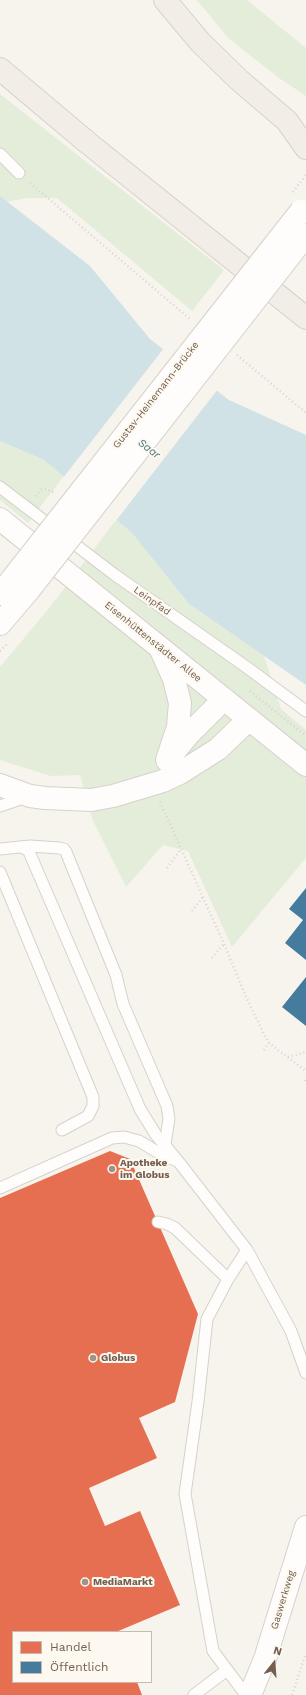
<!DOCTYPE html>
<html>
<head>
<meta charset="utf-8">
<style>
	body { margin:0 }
	#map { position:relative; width:306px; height:1695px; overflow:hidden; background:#f7f4ee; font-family:"Work Sans",sans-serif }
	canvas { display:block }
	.legend { position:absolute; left:12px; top:1631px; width:140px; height:52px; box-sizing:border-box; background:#fdf9f0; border:1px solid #c6bbb0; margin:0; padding:5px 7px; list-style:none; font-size:12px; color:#735e4f }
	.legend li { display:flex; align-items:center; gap:8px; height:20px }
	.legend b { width:20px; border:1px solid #c6bbb0 }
	.north { position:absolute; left:254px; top:1643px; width:40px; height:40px; -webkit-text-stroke:3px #fdf9f0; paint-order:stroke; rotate:17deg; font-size:11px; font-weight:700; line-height:16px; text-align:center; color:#735e4f }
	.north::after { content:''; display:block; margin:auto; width:14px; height:18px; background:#735e4f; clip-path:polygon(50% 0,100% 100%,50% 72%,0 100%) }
</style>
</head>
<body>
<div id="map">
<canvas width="306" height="1695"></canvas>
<ul class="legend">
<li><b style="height:11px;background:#e76f51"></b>Handel</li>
<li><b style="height:11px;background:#457b9d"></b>Öffentlich</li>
</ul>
<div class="north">N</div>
</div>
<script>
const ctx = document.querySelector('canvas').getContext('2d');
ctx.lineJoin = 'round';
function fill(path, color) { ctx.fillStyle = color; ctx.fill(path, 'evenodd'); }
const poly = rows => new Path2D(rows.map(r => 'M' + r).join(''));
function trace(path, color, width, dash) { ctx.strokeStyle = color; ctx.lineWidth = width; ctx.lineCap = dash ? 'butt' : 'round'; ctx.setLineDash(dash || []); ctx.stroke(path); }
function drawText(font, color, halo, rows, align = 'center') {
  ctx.font = font + ' "Work Sans",sans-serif'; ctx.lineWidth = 4; ctx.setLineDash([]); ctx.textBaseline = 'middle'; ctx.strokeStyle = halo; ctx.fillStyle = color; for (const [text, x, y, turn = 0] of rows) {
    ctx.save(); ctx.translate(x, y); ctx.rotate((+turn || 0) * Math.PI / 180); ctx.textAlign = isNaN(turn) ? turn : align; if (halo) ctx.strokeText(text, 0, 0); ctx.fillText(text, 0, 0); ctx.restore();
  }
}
const green = poly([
	[197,0,247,0,306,48,306,96,279,78,228,38],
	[0,94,224,270,192,311,57,198,27,198,6,202,0,196],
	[0,441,44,460,64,476,28,523,0,500],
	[116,520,132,533,189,604,264,656,281,709,306,730,306,858,232,947,188,851,163,845,126,887,93,821,80,775,51,776,0,760,0,667,50,607]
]);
const water = poly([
	[0,196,90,266,150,339,229,400,306,435,306,685,189,604,132,533,44,460,0,441]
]);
const pier = poly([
	[164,348,218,389,115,522,63,478]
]);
const shops = poly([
	[110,1151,130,1159,198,1314,175,1402,139,1418,157,1458,89,1488,105,1526,140,1511,180,1605,116,1632,13,1632,13,1682,137,1682,142,1695,0,1695,0,1198]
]);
const public = poly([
	[306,888,306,960,285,943,303,920,289,909],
	[306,977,306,1026,282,1007]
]);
const path = poly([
	[30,183,190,319],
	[293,192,306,175],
	[237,355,306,413],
	[36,496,42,489,46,489,55,493],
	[0,651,8,643],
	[250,691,306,736],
	[160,802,224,944,247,999,264,1034,269,1043,306,1071],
	[167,868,181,849],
	[192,911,203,897],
	[212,958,224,944],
	[264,1050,269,1043],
	[288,1057,306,1052],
	[305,1081,306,1079],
	[292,1695,306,1653]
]);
const lane = poly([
	[0,154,19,173],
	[0,487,115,575,245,666,306,711],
	[0,806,26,797],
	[22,847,29,851,30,854,140,1109,156,1135,178,1161,247,1250,291,1331,306,1373],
	[0,849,30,846,59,848,64,849,66,852,116,975,123,1004,167,1106,169,1119,165,1144],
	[0,872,93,1097,93,1106,88,1116,62,1130],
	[0,1188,112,1138,124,1137,139,1141,164,1156,178,1161],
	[158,1222,167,1224,175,1228,228,1279],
	[194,1695,227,1670],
	[246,1695,213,1651,185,1494,198,1402,207,1319,228,1279,247,1250]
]);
const street = poly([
	[250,1695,265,1659,306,1527]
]);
const secondary = poly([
	[0,519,306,765],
	[0,594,12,579],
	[0,624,29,590],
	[161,650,174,679,180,703,178,727,167,760],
	[174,752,188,735,224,699],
	[0,785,30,796,45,798,91,800,113,796,163,781,180,773,218,749,249,719]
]);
const primary = poly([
	[165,0,200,42,239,80,287,121,306,148],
	[0,69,88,143,306,318]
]);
const secondaryBridge = poly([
	[12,579,301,211],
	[29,590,306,235]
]);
const markers = [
	[112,1169,4,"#a19287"],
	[93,1358,4,"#a19287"],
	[85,1582,4,"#a19287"]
];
const streetNames = [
	["Gustav-Heinemann-Brücke",156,395,-52],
	["Leinpfad",152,601,35],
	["Eisenhüttenstädter Allee",153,642,39],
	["Gaswerkweg",283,1600,-73]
];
const poiNames = [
	["Apotheke",120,1163],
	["im Globus",120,1175],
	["Globus",101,1358],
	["MediaMarkt",93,1582]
];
const waterNames = [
	["Saar",149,449,37]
];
fill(green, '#e3edda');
fill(water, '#d0e2e6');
fill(pier, '#f7f4ee');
fill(shops, '#e76f51');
fill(public, '#457b9d');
trace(lane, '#d6d1cc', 13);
trace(street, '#d6d1cc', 24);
trace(secondary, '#d7d1cb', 24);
trace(primary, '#d8d1cb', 24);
trace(path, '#d9d4d0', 2.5, [1, 3]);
trace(lane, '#fefdfc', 11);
trace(street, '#fefdfc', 22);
trace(secondary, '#fefdfc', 22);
trace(primary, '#f2eee7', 22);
trace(secondaryBridge, '#d7d1cb', 24, []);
trace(secondaryBridge, '#fefdfc', 22);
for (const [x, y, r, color] of markers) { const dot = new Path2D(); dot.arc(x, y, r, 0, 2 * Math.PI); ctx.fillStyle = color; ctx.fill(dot); trace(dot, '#fdf9f0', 1.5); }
drawText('10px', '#735e4f', '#fdf9f0', streetNames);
drawText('bold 10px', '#735e4f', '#fdf9f0', poiNames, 'left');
drawText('italic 11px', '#4b7684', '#fdf9f0', waterNames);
</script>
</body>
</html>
